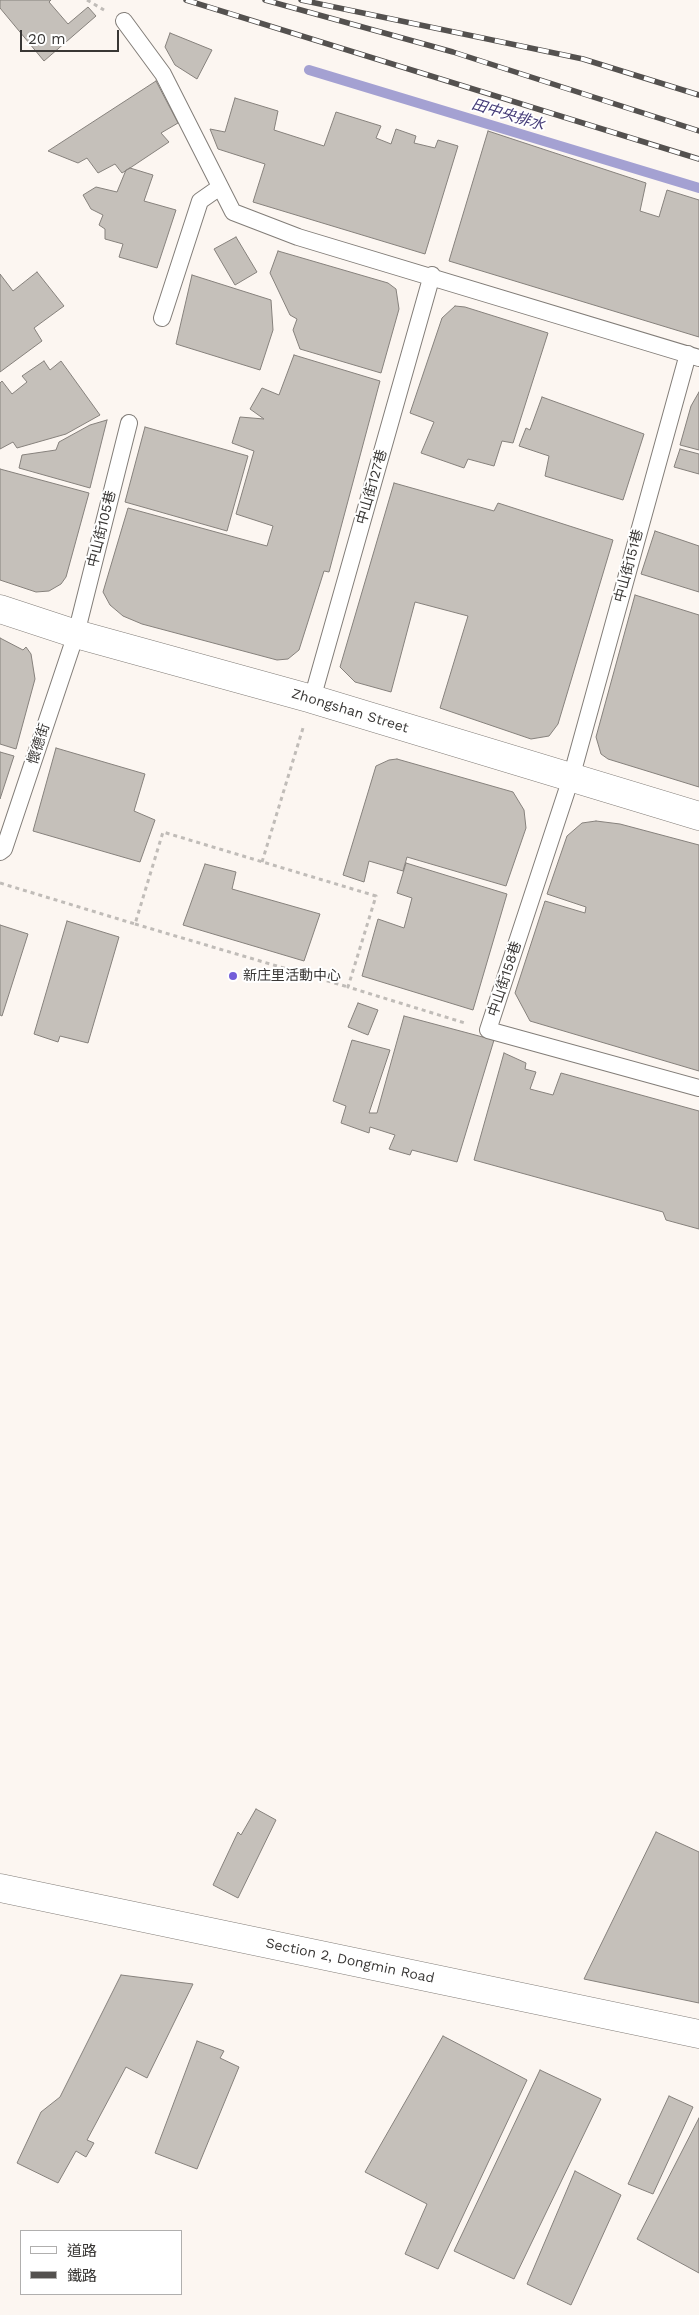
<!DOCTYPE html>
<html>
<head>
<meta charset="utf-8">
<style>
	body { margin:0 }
	#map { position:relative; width:699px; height:2315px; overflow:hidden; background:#fcf6f1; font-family:"Work Sans","Noto Sans TC",sans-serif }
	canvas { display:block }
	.legend { position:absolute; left:20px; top:2230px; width:162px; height:65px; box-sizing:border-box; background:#fff; border:1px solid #b0afae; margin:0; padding:6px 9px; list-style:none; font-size:15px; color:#393735 }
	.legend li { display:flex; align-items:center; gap:10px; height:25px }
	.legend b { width:25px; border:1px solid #b0afae }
	.scale { position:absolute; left:20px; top:30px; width:99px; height:22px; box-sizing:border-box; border:2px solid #393735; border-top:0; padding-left:6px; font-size:15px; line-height:18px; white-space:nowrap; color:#393735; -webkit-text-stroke:4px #fff; paint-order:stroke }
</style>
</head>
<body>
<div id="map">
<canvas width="699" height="2315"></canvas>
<ul class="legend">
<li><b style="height:6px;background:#fff"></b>道路</li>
<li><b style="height:6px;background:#54514f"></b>鐵路</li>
</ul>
<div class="scale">20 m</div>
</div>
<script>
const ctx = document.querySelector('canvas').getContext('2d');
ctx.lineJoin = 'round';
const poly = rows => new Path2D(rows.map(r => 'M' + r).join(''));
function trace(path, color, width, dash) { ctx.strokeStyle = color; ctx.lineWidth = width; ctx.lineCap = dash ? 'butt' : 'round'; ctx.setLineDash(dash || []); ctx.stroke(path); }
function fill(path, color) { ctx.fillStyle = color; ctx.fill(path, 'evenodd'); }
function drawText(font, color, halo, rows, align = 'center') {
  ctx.font = font + ' "Work Sans","Noto Sans TC",sans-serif'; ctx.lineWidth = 4; ctx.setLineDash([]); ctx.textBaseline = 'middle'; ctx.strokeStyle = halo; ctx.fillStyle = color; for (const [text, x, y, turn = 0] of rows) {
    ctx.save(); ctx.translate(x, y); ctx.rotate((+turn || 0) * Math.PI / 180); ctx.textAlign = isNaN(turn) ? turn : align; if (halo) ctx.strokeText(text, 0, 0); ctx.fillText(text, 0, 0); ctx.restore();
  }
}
const stream = poly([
	[309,70,699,188]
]);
const building = poly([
	[0,0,51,0,49,2,68,24,88,7,96,16,44,61,0,8,0,0],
	[170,33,212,50,197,79,175,65,165,47,170,33],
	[156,81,178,123,161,133,169,142,130,168,122,173,115,164,98,173,87,158,78,163,48,151,156,81],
	[235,98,278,111,274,130,324,146,336,112,381,126,376,138,391,144,396,129,416,136,414,143,435,148,438,140,458,146,425,254,253,202,265,164,218,149,210,129,225,132,235,98],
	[488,131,646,183,640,211,659,217,667,190,699,200,699,337,449,261,488,131],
	[130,168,153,175,144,201,176,210,157,268,119,257,123,244,105,239,105,229,99,225,103,215,91,209,83,195,96,187,117,192,126,170,130,168],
	[236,237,257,272,235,285,214,249,236,237],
	[278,251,388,283,396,289,399,309,381,373,300,349,293,330,297,319,290,315,270,273,278,251],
	[37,272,64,306,34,328,42,341,0,372,0,274,13,291,37,272],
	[192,275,271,300,273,330,260,370,176,344,192,275],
	[455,306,465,307,548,333,513,443,502,441,494,466,468,459,464,468,421,453,434,422,410,413,442,318,455,306],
	[294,355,380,381,329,572,324,571,299,650,288,659,277,660,142,624,123,616,110,605,103,592,128,508,267,546,273,526,236,514,254,451,232,443,240,417,264,419,250,409,262,388,279,395,294,355],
	[44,361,50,370,61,361,100,415,66,434,17,448,13,442,0,449,0,383,2,381,12,394,27,382,22,376,44,361],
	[699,392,699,450,680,445,691,406,699,392],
	[542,397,644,434,623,500,545,476,549,456,519,446,526,428,530,430,542,397],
	[107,420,90,488,19,468,22,455,56,450,59,442,90,425,107,420],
	[145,427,248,456,227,531,125,502,145,427],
	[680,449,699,454,699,474,674,467,680,449],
	[0,469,89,493,66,577,61,584,49,591,36,592,0,580,0,469],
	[394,483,494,511,498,503,613,540,558,724,549,736,531,739,440,708,468,616,415,602,391,692,355,682,340,667,394,483],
	[655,531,699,546,699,592,641,574,655,531],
	[635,595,699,615,699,787,608,759,601,754,596,737,635,595],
	[0,638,23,650,26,647,31,654,35,679,16,749,0,744,0,638],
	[56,748,145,774,134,811,155,820,140,862,33,831,56,748],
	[0,752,14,756,0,799,0,752],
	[397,759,513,792,524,810,526,828,506,886,407,857,403,871,369,861,364,882,343,875,376,766,389,760,397,759],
	[596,821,620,824,699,845,699,1071,530,1021,515,993,545,901,585,913,586,907,547,894,567,836,582,823,596,821],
	[406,863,507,894,473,1010,362,976,378,919,404,928,412,898,397,893,406,863],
	[205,864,236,872,232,889,320,914,304,961,183,925,205,864],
	[67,921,119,937,88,1043,60,1036,58,1042,34,1034,67,921],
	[0,925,28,934,2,1016,0,1015,0,925],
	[358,1003,378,1010,368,1035,348,1027,358,1003],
	[404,1016,494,1040,457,1162,412,1150,410,1155,389,1149,395,1135,370,1127,369,1133,341,1123,346,1106,333,1101,352,1040,390,1050,369,1113,377,1113,404,1016],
	[504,1053,526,1063,525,1069,536,1072,530,1089,553,1095,561,1073,699,1111,699,1229,666,1220,663,1212,474,1160,504,1053],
	[256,1809,276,1820,238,1898,213,1885,238,1832,241,1835,256,1809],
	[656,1832,699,1852,699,2003,584,1979,656,1832],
	[121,1975,193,1984,147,2078,126,2067,87,2140,94,2143,86,2157,76,2151,58,2183,17,2163,41,2112,60,2097,121,1975],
	[443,2036,527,2080,438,2269,405,2254,427,2204,365,2172,443,2036],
	[197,2041,224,2051,220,2058,239,2067,197,2169,155,2153,197,2041],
	[540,2070,601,2099,514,2279,454,2251,540,2070],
	[669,2096,693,2107,653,2194,628,2184,669,2096],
	[699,2118,699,2273,637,2239,699,2118],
	[575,2171,621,2195,571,2305,527,2284,575,2171]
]);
const path = poly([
	[87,0,104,10],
	[262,862,303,728],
	[0,883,135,924,163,832,376,896,348,987,465,1023],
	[135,924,348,987]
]);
const lane = poly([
	[124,21,163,74,233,212,298,237,699,358],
	[162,318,200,201,220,187],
	[688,354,571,778,488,1030,699,1088],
	[312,699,432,275],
	[0,852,4,849,76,634,129,423]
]);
const street = poly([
	[0,609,76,634,312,699,699,816]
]);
const secondary = poly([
	[0,1888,699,2034]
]);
const rail = poly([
	[186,0,699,159],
	[265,0,453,52,699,131],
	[301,0,583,59,699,95]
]);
const markers = [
	[233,976,5,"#735ed9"]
];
const streetNames = [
	["中山街127巷",372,487,-74],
	["中山街105巷",102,529,-76],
	["中山街151巷",629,566,-75],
	["Zhongshan Street",350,711,17],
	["懷德街",39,744,-72],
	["中山街158巷",505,979,-72],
	["Section 2, Dongmin Road",350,1961,12]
];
const poiNames = [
	["新庄里活動中心",243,976]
];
const waterNames = [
	["田中央排水",508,115,17]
];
trace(stream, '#a4a1d2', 10);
fill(building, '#c5c0ba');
trace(building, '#86817c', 1);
trace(lane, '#827d78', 18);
trace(street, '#827d78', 29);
trace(secondary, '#827d78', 29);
trace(path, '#c0bcb8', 3, [4, 4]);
trace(lane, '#fff', 16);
trace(street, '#fff', 28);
trace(secondary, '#fff', 28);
trace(rail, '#54514f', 5.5);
trace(rail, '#fff', 4, [11]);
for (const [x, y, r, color] of markers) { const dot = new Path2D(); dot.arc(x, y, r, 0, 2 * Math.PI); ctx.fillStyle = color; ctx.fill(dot); trace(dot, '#fff', 2); }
drawText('14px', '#393735', '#fff', streetNames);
drawText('14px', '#393735', '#fff', poiNames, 'left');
drawText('italic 15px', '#423976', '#fff', waterNames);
</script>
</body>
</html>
